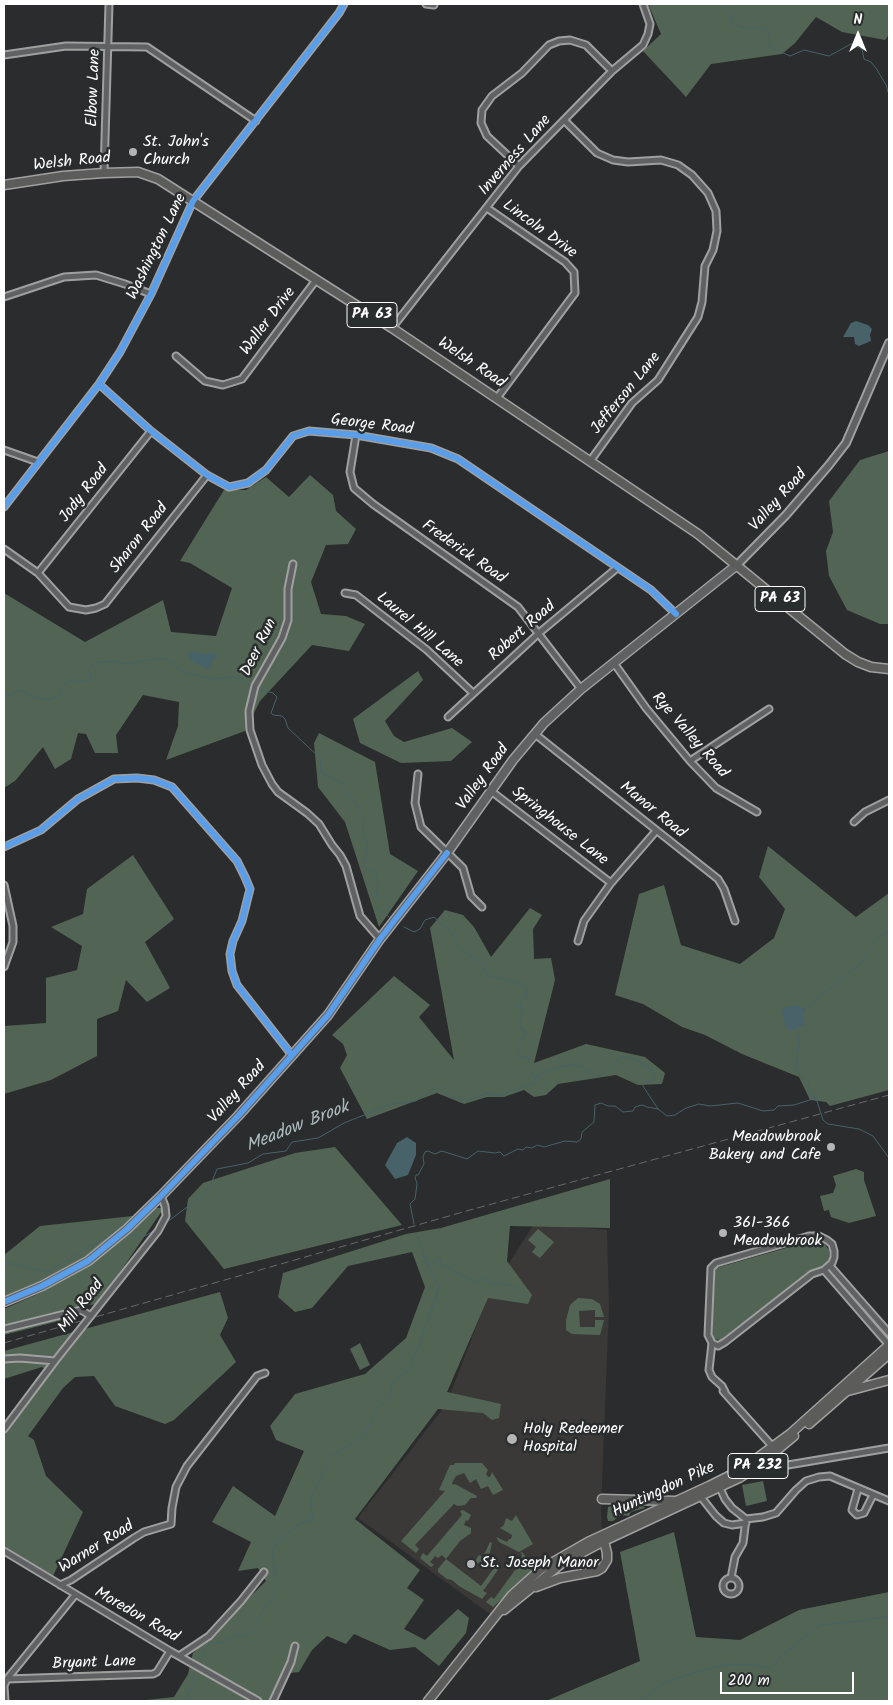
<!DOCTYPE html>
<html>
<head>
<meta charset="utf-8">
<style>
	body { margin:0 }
	#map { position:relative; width:893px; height:1705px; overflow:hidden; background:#2b2c2d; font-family:Kalam,sans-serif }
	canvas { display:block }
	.frame { position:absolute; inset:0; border:5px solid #fff; pointer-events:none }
	.north { position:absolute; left:833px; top:10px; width:50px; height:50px; -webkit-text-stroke:4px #2a2d2e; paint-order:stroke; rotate:0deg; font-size:14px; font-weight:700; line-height:20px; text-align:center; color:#fff }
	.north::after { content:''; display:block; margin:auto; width:18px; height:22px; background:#fff; clip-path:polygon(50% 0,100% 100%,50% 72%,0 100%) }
	.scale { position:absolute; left:720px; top:1672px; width:134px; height:22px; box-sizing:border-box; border:2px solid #fff; border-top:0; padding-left:6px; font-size:15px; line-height:18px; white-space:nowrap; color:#fff; -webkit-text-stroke:4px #2a2d2e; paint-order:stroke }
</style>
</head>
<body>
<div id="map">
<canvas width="893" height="1705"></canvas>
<div class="frame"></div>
<div class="north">N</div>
<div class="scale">200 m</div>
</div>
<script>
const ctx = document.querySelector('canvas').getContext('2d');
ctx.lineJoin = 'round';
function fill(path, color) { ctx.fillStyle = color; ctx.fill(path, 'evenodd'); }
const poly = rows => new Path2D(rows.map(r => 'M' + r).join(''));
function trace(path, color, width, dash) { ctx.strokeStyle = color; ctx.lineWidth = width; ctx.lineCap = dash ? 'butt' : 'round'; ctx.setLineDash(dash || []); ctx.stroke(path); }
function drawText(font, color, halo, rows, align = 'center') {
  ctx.font = font + ' Kalam,sans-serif'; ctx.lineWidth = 5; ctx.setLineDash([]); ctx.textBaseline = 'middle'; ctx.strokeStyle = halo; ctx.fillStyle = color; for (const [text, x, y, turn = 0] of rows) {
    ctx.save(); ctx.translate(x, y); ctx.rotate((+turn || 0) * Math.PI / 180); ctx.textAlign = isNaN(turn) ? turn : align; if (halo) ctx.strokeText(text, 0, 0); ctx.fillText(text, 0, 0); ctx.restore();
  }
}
const built = poly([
	[534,1224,607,1230,609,1307,601,1509,602,1535,541,1569,494,1617,358,1518,442,1410,453,1387,488,1296]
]);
const green = poly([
	[648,4,889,4,889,35,885,40,842,32,816,17,795,43,782,54,711,64,686,97,643,51,661,34],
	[889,451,889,624,880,624,847,610,829,576,826,551,833,532,829,501,860,460],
	[310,475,333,495,336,511,356,529,348,544,326,545,311,582,321,614,346,616,365,624,349,651,312,645,260,701,245,731,166,760,178,726,179,702,143,695,116,735,118,753,95,753,86,734,78,733,71,759,55,769,43,747,15,781,4,788,4,593,85,642,163,600,171,632,216,636,232,588,190,563,180,561,224,490,246,490,266,477,289,497],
	[418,671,423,680,385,721,394,736,404,742,452,728,472,742,451,761,401,763,360,743,353,719],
	[319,733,375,762,390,854,418,871,379,927,345,822,318,787,314,743],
	[768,846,856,917,889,893,889,1090,830,1106,826,1102,810,1100,799,1077,742,1054,705,1035,682,1027,643,1004,615,995,639,894,664,885,681,945,740,964,774,938,785,909,759,877],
	[133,855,174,919,145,942,170,988,147,1002,126,980,118,1011,97,1019,97,1056,51,1080,4,1094,4,1026,46,1023,46,978,77,970,82,946,51,927,83,914,87,889],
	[530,908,542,915,533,929,534,959,551,958,555,980,534,1063,586,1044,645,1057,665,1073,662,1084,638,1085,616,1075,558,1084,546,1095,534,1097,524,1090,504,1097,487,1097,464,1104,437,1093,367,1119,340,1068,347,1055,343,1044,332,1035,394,976,430,1005,419,1017,454,1060,430,928,445,910,463,915,474,927,491,957],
	[335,1147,402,1225,224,1269,185,1221,188,1199,203,1183,295,1153],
	[856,1169,864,1172,864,1180,876,1216,849,1223,831,1217,829,1210,824,1211,820,1196,833,1193,836,1185,833,1176],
	[610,1179,610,1228,510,1226,507,1261,532,1295,528,1304,488,1298,447,1392,501,1404,499,1418,492,1420,483,1413,438,1409,355,1519,420,1570,407,1588,424,1600,404,1629,425,1640,458,1609,469,1618,466,1633,439,1666,415,1647,390,1650,354,1634,346,1644,327,1636,312,1650,299,1672,282,1674,270,1701,137,1701,174,1697,188,1674,193,1653,266,1581,258,1568,238,1571,251,1542,212,1522,233,1486,275,1516,304,1451,276,1440,270,1426,295,1394,365,1374,406,1338,425,1287,412,1252,348,1266,312,1308,295,1312,278,1297,283,1273,406,1234,441,1228],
	[152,1208,164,1208,98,1304,77,1307,75,1317,4,1335,4,1309,40,1293,92,1262],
	[133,1216,109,1238,77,1263,36,1285,4,1298,4,1255,40,1226],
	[538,1229,554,1242,540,1258,532,1252,536,1247,528,1240],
	[814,1240,823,1242,829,1250,829,1260,822,1267,809,1271,721,1340,713,1339,712,1335,715,1272,716,1268],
	[220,1292,228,1318,220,1335,236,1362,174,1420,165,1424,115,1406,94,1376,75,1377,63,1388,28,1436,34,1440,46,1476,83,1512,53,1576,4,1546,4,1434,49,1372,42,1367,4,1379,4,1351],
	[578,1298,592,1299,600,1304,604,1317,595,1317,595,1310,579,1311,580,1327,595,1327,595,1320,604,1320,600,1335,572,1334,566,1330,566,1320,570,1305],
	[360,1343,370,1365,360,1370,350,1349],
	[455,1463,482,1463,488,1470,486,1474,488,1477,490,1477,492,1472,503,1490,493,1495,488,1486,481,1489,476,1479,470,1483,464,1473,456,1476,452,1483,453,1485,455,1484,477,1496,476,1498,471,1498,465,1505,458,1506,454,1504,415,1545,419,1549,416,1553,401,1541,445,1491,439,1490,450,1465,454,1465],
	[763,1481,767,1501,746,1506,742,1485],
	[616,1505,629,1510,642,1505,645,1508,631,1512,629,1516,621,1515,613,1521,608,1521,607,1517,608,1507],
	[463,1510,471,1515,468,1521,466,1520,464,1525,471,1528,471,1533,460,1541,446,1559,481,1586,494,1568,487,1563,484,1568,475,1561,479,1555,483,1557,490,1542,492,1543,489,1556,491,1562,500,1567,483,1591,487,1593,482,1599,459,1586,452,1580,447,1579,438,1572,438,1569,446,1559,442,1555,438,1558,435,1556,430,1562,434,1565,431,1567,420,1558,423,1553,427,1556,462,1515,460,1511],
	[516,1515,533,1544,519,1552,499,1542,496,1537,507,1542,509,1539,511,1539,512,1535,500,1528,504,1525,506,1518,512,1521],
	[674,1532,696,1637,740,1640,799,1610,889,1592,889,1701,546,1701,640,1661,620,1552],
	[522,1552,530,1562,523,1565,523,1568,526,1570,528,1568,526,1567,531,1563,535,1569,493,1607,486,1602,491,1597,494,1599,521,1562,522,1554,520,1553]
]);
const water = poly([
	[856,321,868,325,872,329,870,335,871,341,859,346,855,344,854,337,843,337,851,323],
	[192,651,203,654,217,653,211,666,208,669,191,661,188,654],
	[795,1005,805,1009,803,1016,805,1025,791,1031,786,1028,782,1011,783,1008],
	[407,1137,416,1143,416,1155,408,1175,395,1179,385,1165,397,1143]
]);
const stream = poly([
	[721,4,733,16,730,23,744,28,763,28,769,32,770,47,790,56,804,50,829,56,851,44,862,49,864,59,871,62,876,68,886,85,889,95],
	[259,689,273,693,277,697,271,713,273,715,282,716,285,719,288,728,320,758,321,773,342,783,364,816,363,834,368,843,363,867,375,873,378,883,375,906,389,917],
	[4,694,10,695,20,690,33,697,48,700,59,696,62,689,68,681,88,681,91,677,89,669,94,663,114,661,124,664,161,658,172,662,177,668,186,673,214,679,231,677,242,679,252,687],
	[404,927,414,932,420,929,425,920,434,917,451,932,455,940,462,950,483,965,485,972,490,976,518,983,528,989,526,996,522,1000,520,1006,523,1015,520,1017,520,1027,522,1030,527,1032,517,1048,521,1058,528,1056,529,1060],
	[805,1009,860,964,878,938,889,931],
	[797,1028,799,1043,796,1067,797,1072,809,1085,811,1095,815,1097],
	[531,1071,535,1077],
	[536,1077,554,1068,571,1065,581,1066,596,1076,604,1073,620,1058,626,1057,634,1059,651,1069,656,1075,652,1081,643,1082,643,1086,658,1109,667,1116,675,1115,686,1108,699,1104,710,1106,738,1103,763,1111,774,1110,778,1106,794,1105,816,1098],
	[816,1098,823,1120,828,1124,859,1129,873,1136,889,1158],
	[414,1224,410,1204,415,1199,417,1184,415,1177,416,1175,418,1175,424,1164,423,1157,425,1152,428,1151,435,1154,442,1151,467,1159,478,1151,495,1153,500,1152,504,1156,518,1149,523,1150,526,1147,532,1148,537,1145,544,1147,565,1141,577,1142,581,1139,582,1132,594,1122,595,1105,601,1103,608,1106,615,1106,623,1112,633,1111,635,1107,642,1105,647,1107,658,1109],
	[163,1225,202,1196,211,1184,217,1169,248,1163,263,1154,286,1151,292,1142,318,1138,344,1123,392,1104,416,1101,436,1087,452,1098,470,1100,486,1093,498,1096,535,1083,535,1077],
	[126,1235,145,1236,157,1229],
	[4,1262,47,1272,115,1232,117,1232],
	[428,1266,439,1258,442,1265,452,1269,454,1272,471,1279,472,1282,479,1282,482,1277,492,1285,503,1283,517,1288],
	[200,1659,206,1647,212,1642,223,1643,235,1635,246,1636,258,1627,258,1618,275,1595,275,1572,272,1552,277,1541,301,1523,313,1520,310,1501,330,1457,364,1435,377,1408,389,1398,393,1381,408,1371,420,1343,439,1287,428,1267,417,1236],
	[185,1701,192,1686,192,1674],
	[639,1701,665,1682,707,1669,730,1664,754,1665,771,1669,779,1658,819,1625,859,1621,889,1616]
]);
const minor = poly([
	[426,4,434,5],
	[4,55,66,46,147,47,256,121],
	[564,120,597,153,613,160,628,162,661,160,678,165,692,175,708,193,716,211,717,231,713,250,705,266,702,302,698,317,658,380,632,403,591,460],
	[519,166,487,136,481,123,482,110,492,96,522,73,549,45,559,41,570,40,586,45,612,71],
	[104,173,109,4],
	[487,208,565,262,574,272,575,293,497,398],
	[4,297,64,277,96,275,125,284,151,294],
	[392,328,519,166,612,71,643,45,648,34,650,24,643,4],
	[176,356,205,381,223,385,242,379,316,280],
	[99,384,151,431,207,475,229,487,248,483,266,470,293,436,309,431,356,435,431,448,458,459,651,590,676,614],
	[356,435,350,472,354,488,373,504,518,607,581,689],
	[4,450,38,462],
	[4,507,99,384,120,352,151,294,193,201,339,13,344,4],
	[4,549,38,573,69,607,86,610,96,608,105,604,207,475],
	[293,564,288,589,288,620,282,638,255,686,249,711,250,730,262,765,272,784,278,792,307,813,319,824,332,845,340,855,346,866,360,916,380,939],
	[38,573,151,431],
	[345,593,356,595,427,650,473,693],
	[614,663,646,708,690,761,716,788,757,812],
	[448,717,539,633,617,568],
	[535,734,718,879,724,889,735,921],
	[690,761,769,709],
	[418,774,415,803,421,827,463,868,471,896,482,907],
	[491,791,611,883],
	[854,822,865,812,889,800],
	[4,847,41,830,78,799,114,779,137,778,154,780,172,787,237,861,245,877,250,889,242,921,233,941,230,954,232,971,237,985,291,1054],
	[4,885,13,926,13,942,4,967],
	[578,941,584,921,611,883,656,831],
	[830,1266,889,1333],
	[824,1270,889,1345],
	[4,1329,81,1310,91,1316],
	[712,1343,718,1346,725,1342,812,1274,824,1270,832,1263,834,1257,834,1251,832,1244,827,1240,819,1236,809,1236,716,1263,711,1268,708,1335,712,1343,709,1370,712,1377,722,1386,725,1392],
	[4,1359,20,1358,55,1361],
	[723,1391,773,1447],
	[4,1429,55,1361,158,1231,166,1216,165,1206,161,1196],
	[757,1467,776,1467,889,1448],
	[720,1488,725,1499,732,1508,746,1519,763,1517,776,1513,796,1490,806,1481,819,1477,830,1476,889,1501],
	[858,1489,852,1510,857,1515,864,1513,873,1495],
	[701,1497,716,1516,724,1523,732,1525,746,1523],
	[4,1551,170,1651,258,1701],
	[731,1578,735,1557,743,1543,746,1519],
	'723 1586a8 8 0 1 1 16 0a8 8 0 1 1-16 0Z',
	[60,1585,71,1580,134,1538,144,1532,171,1524,172,1508,176,1487,187,1466,257,1376,265,1373],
	[179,1656,209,1636,241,1601,264,1572],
	[7,1679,153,1674,157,1672,170,1651],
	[5,1701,4,1686,7,1679,75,1595],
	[273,1701,291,1662,295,1646]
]);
const tertiary = poly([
	[737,565,786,515,829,465,846,443,889,343]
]);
const secondary = poly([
	[4,1302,42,1286,88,1261,127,1229,161,1196,238,1116,328,1015,380,939,447,853,513,760,544,723,581,689,737,565]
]);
const primary = poly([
	[4,185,63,176,104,173,138,172,158,179,392,328,698,534,845,654,858,662,871,667,889,669],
	[848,1391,889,1380],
	[809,1424,889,1354],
	[602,1499,675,1501],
	[536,1587,560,1578,597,1571,602,1568,607,1560,607,1553,604,1541],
	[504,1610,561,1564,604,1541,739,1478,758,1466,794,1436],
	[428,1701,512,1595,541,1569,588,1542,709,1486,729,1476,749,1464,790,1434,889,1345]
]);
const rail = poly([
	[4,1343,470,1210,889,1095]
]);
const cycleway = poly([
	[99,384,151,431,207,475,229,487,248,483,266,470,293,436,309,431,356,435,431,448,458,459,651,590,676,614],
	[4,507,99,384,120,352,151,294,193,201,339,13,344,4],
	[4,847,41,830,78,799,114,779,137,778,154,780,172,787,237,861,245,877,250,889,242,921,233,941,230,954,232,971,237,985,291,1054],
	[4,1302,42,1286,88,1261,127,1229,161,1196,238,1116,328,1015,380,939,447,853]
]);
const markers = [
	[133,152,5,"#b5b5b6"],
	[831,1147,5,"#b5b5b6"],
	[723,1233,5,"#b5b5b6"],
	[512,1439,6,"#b5b5b6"],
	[471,1564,5,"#b5b5b6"]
];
const shields = [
	[372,315,50],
	[780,599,50],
	[758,1466,60]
];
const shieldNames = [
	["PA 63",372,315],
	["PA 63",780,599],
	["PA 232",758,1466]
];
const streetNames = [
	["Elbow Lane",95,88,-88],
	["Inverness Lane",516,156,-49],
	["Welsh Road",72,163,-6],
	["Lincoln Drive",539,230,36],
	["Washington Lane",158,247,-64],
	["Waller Drive",269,322,-53],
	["Welsh Road",471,364,34],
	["Jefferson Lane",627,394,-51],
	["George Road",372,426,7],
	["Jody Road",85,494,-52],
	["Valley Road",779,501,-48],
	["Sharon Road",140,539,-52],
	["Frederick Road",463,553,35],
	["Laurel Hill Lane",419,631,40],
	["Robert Road",523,632,-41],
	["Deer Run",260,648,-64],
	["Rye Valley Road",689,736,49],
	["Valley Road",484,778,-54],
	["Manor Road",652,811,39],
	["Springhouse Lane",559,827,38],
	["Valley Road",238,1093,-48],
	["Mill Road",82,1307,-52],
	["Huntingdon Pike",664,1491,-25],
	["Warner Road",97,1548,-32],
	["Moredon Road",136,1616,30],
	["Bryant Lane",94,1664,-2]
];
const poiNames = [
	["St. John's",143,143],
	["Church",143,161],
	["Meadowbrook",821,1138,"right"],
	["Bakery and Cafe",821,1156,"right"],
	["361-366",733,1224],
	["Meadowbrook",733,1242],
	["Holy Redeemer",523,1430],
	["Hospital",523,1448],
	["St. Joseph Manor",481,1564]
];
const waterNames = [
	["Meadow Brook",298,1128,-22]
];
fill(built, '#3b3937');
fill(green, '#526554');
fill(water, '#476268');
trace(stream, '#476268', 1);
trace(minor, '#a0a0a0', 9);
trace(tertiary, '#a0a0a0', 10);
trace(secondary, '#a0a0a0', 11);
trace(primary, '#a0a0a0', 11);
trace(minor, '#606162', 5);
trace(tertiary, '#606162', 6);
trace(secondary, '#606162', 8);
trace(primary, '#5c5d5a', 8);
trace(rail, '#686969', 1, [8, 4]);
trace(cycleway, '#5a9eea', 6);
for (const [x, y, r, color] of markers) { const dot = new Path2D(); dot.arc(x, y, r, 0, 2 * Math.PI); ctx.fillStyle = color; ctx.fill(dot); trace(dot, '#2a2d2e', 2); }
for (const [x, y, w] of shields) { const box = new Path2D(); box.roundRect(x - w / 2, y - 12.5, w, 25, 4); ctx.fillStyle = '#2a2d2e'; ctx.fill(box); trace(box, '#fff', 1); }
drawText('bold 15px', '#fff', null, shieldNames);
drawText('16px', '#fff', '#2a2d2e', streetNames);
drawText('16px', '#fff', '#2a2d2e', poiNames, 'left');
drawText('italic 18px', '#aebbbe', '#2a2d2e', waterNames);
</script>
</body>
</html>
